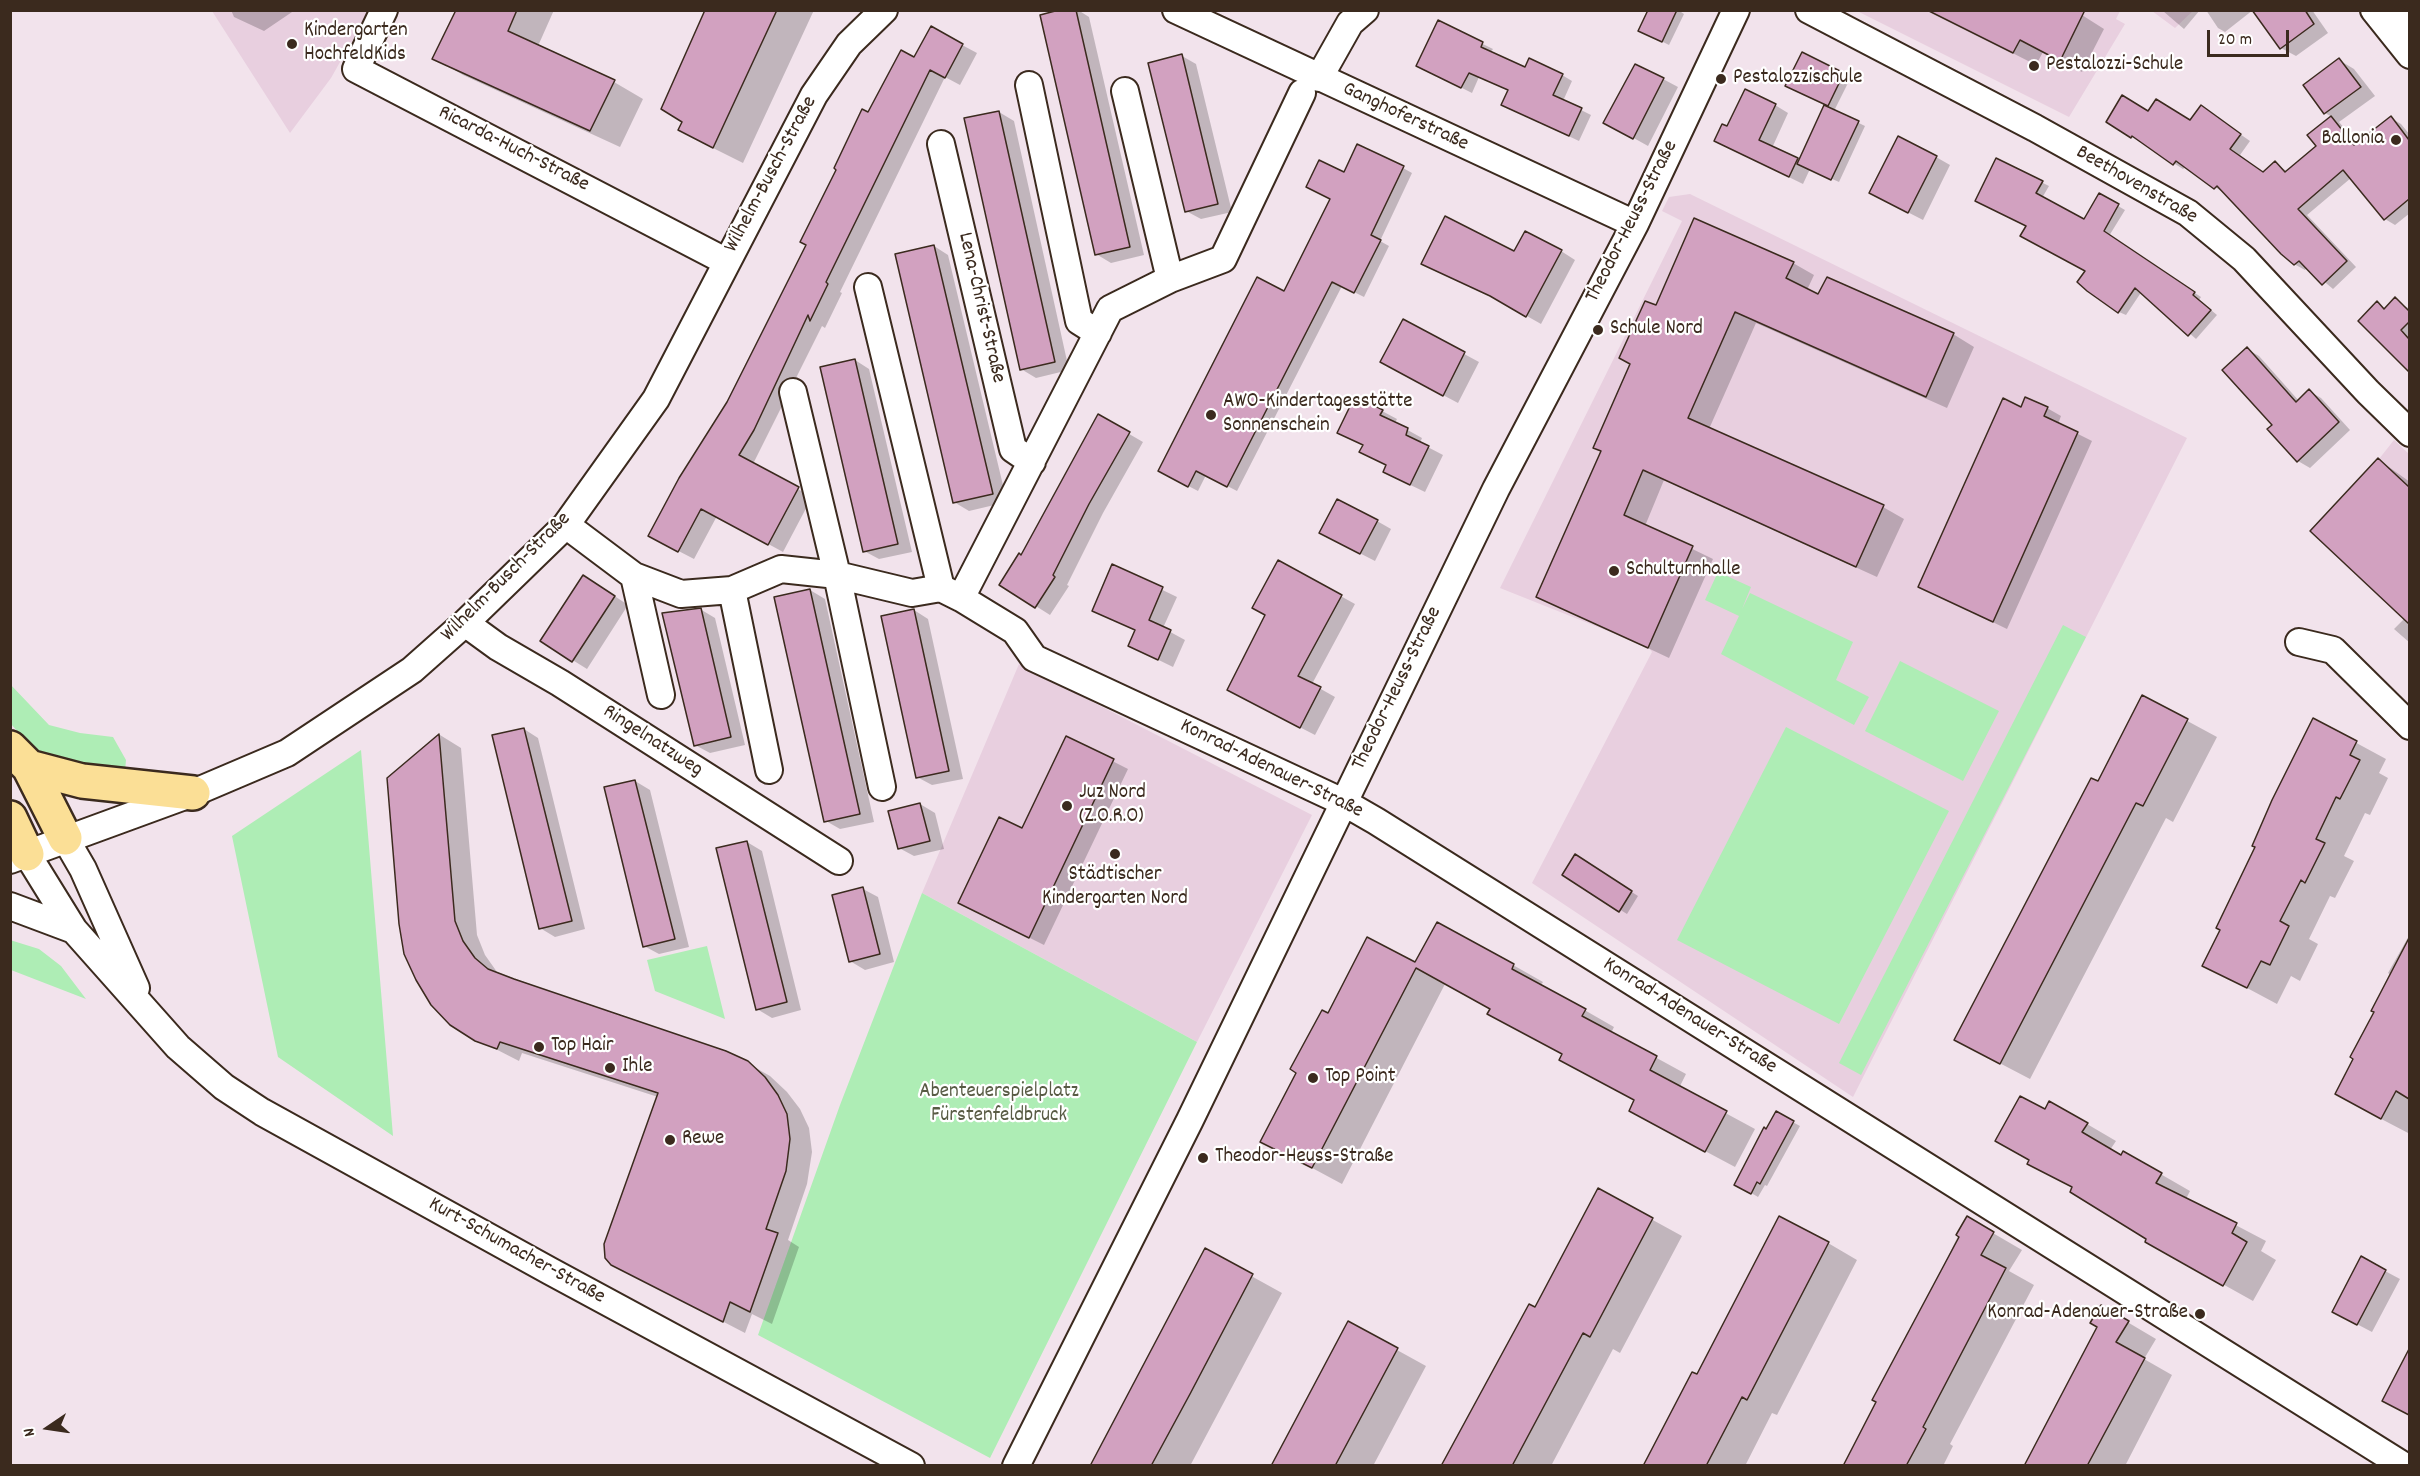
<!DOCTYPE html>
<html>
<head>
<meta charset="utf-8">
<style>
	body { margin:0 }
	#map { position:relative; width:2420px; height:1476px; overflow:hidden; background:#f2e3ec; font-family:Dekko,sans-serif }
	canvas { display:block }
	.frame { position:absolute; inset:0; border:12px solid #3b2a1e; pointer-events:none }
	.north { position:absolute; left:18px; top:1398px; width:60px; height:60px; -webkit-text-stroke:4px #fff; paint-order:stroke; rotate:257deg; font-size:16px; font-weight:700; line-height:24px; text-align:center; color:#3b2a1e }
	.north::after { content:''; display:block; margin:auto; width:21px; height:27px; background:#3b2a1e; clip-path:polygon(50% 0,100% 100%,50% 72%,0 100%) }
	.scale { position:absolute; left:2207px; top:30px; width:82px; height:27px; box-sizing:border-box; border:3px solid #3b2a1e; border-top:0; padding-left:8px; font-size:18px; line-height:21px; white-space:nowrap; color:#3b2a1e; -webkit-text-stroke:4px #fff; paint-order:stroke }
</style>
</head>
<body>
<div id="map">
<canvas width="2420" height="1476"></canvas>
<div class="frame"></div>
<div class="north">N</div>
<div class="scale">20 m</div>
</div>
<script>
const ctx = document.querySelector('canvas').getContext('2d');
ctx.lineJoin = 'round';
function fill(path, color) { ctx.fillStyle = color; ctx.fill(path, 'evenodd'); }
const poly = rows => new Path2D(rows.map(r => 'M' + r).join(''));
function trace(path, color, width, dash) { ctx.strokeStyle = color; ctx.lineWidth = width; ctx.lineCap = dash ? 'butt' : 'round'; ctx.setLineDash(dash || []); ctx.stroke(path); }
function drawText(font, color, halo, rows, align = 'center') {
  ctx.font = font + ' Dekko,sans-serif'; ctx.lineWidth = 4.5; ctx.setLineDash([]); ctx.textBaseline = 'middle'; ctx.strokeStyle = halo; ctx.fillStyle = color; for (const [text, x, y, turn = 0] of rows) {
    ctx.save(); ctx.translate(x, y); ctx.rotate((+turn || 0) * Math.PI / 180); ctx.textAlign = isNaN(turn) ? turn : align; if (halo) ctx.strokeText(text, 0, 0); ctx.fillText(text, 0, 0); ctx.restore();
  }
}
const built = poly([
	[212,11,369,11,331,78,290,133],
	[1857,11,2120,11,2116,19,2125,24,2069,117],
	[2152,11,2193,11,2175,28],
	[1690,194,2187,438,1853,1097,1532,883,1652,652,1648,647,1500,588,1682,221,1662,211,1669,197],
	[2394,440,2409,454,2409,487,2379,459],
	[1019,664,1312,815,1197,1042,922,893]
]);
const green = poly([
	[1718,572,1751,587,1742,609,1750,593,1853,642,1836,680,1869,697,1854,725,1721,654,1739,616,1705,600],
	[2063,625,2086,637,1861,1075,1839,1063],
	[1900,661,1999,711,1963,781,1865,731],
	[10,684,49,725,80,733,113,737,126,760,125,771,73,769,32,748,11,724],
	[1786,727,1949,811,1839,1024,1677,940],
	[361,750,393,1136,278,1057,232,836],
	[922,893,1197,1042,990,1458,758,1335,840,1105],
	[10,940,39,949,61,966,86,999,11,970],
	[707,946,725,1019,655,991,647,960]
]);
const shadow = poly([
	[231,10,295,10,264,31,234,17],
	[457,10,554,10,538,46,614,82,643,99,620,147,463,75,434,58],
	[707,10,814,10,743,163,709,146,684,121],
	[1065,10,1078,10,1089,17,1144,255,1111,263,1096,254],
	[1650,10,1678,10,1684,14,1669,45,1645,33],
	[1928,10,2074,10,2104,29,2082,72,2043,52,2036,65],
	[2200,10,2184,29,2163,11,2164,10],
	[2206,10,2253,10,2225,32,2218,28],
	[2268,10,2312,10,2328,33,2296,56,2281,48],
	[1438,22,1493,49,1490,53,1526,69,1562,75,1572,81,1563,101,1591,115,1579,141,1513,110,1509,90,1479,77,1472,93,1428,71],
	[962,45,977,53,960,85,945,77,840,292,842,293,825,328,822,326,753,464,812,497,783,552,717,516,694,559,665,544,728,402,808,245,838,169,868,114,915,59],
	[1803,54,1850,79,1834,111,1865,126,1839,182,1810,169,1803,184,1729,148,1728,128,1775,105,1788,113,1772,148,1800,161,1826,105],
	[1182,56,1196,64,1232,212,1201,219,1186,211],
	[2339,60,2354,69,2375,96,2339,122,2358,144,2391,118,2401,124,2410,135,2410,213,2395,225,2385,219,2351,178,2307,215,2356,267,2333,289,2307,267,2305,270,2294,264,2225,194,2186,166,2183,169,2108,122,2149,113,2191,122,2201,107,2250,141,2240,155,2264,173,2275,163,2288,172,2318,146,2309,135,2332,117,2325,113],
	[1663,79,1678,87,1648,146,1605,122],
	[999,112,1014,121,1069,370,1036,378,1021,369],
	[1936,157,1950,165,1923,220,1886,201],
	[1997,160,2049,186,2042,198,2084,221,2099,195,2125,210,2109,236,2201,297,2199,300,2217,315,2196,339,2142,291,2126,315,2119,312,2087,270,2028,226],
	[1403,168,1412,173,1380,241,1389,246,1364,297,1342,286,1237,491,1206,475,1198,491,1169,476,1285,293],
	[934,246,948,255,1007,502,969,511,954,502],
	[1561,251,1575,260,1541,324,1504,303,1423,264,1515,253],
	[1793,263,1814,275,1807,290,1819,296,1953,334,1974,347,1947,408,1756,323,1709,429,1883,507,1904,519,1877,577,1664,480,1645,526,1713,559,1669,658,1537,596,1602,452,1656,307],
	[2377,303,2386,309,2399,303,2410,309,2410,370,2360,321],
	[1403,321,1479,362,1458,403,1396,370],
	[2247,349,2259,356,2299,401,2309,391,2321,398,2350,430,2310,468,2298,461,2274,425],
	[855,360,869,369,912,552,879,559,864,551],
	[2047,408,2061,416,2058,424,2092,441,2007,629,1920,587,2022,409],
	[1382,411,1397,419,1395,423,1422,438,1420,443,1443,455,1425,492,1400,480,1387,466,1361,452,1364,446,1339,432],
	[1098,416,1143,442,1103,513,1067,585,1069,586,1050,615,1001,584,1022,557],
	[2379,460,2410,482,2410,643,2394,629,2405,618],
	[1377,521,1391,529,1375,561,1336,541],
	[1279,562,1355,604,1312,684,1335,697,1315,735,1243,698],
	[1113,566,1177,597,1163,628,1185,640,1173,667,1130,646,1136,631,1094,610],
	[598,585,628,605,587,669,542,641],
	[810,590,825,599,874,822,840,829,826,821],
	[700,609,715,618,745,745,710,753,695,745],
	[914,610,928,619,963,779,932,785,917,777],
	[2143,697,2217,737,2173,822,2166,818,2030,1079,1986,1056,2098,783],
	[2314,720,2386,759,2379,773,2388,778,2370,815,2365,813,2344,856,2354,861,2335,898,2330,896,2309,939,2318,944,2300,981,2291,976,2277,1004,2204,965],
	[524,729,538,738,585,929,555,937,540,928],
	[440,735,461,748,477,935,485,955,497,972,747,1063,770,1076,787,1092,800,1109,809,1128,812,1152,807,1184,788,1240,799,1247,772,1324,752,1314,745,1333,612,1264,658,1097,522,1053,519,1061,476,1039,389,779],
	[1067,738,1128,769,1044,945,960,903,1023,830],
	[635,781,650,790,689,947,659,954,644,946],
	[920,804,935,813,944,849,914,856,899,848],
	[747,842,762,851,801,1010,772,1018,757,1009],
	[1575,856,1638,896,1627,914,1564,875],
	[863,889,878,897,894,962,865,970,850,961],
	[2410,934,2410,1134,2366,1111,2376,1012,2391,975,2388,973],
	[1416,964,1513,965,1543,982,1541,985,1614,1027,1611,1033,1686,1074,1679,1088,1755,1129,1735,1167,1660,1127,1636,1101,1492,1009,1445,984,1342,1184,1262,1141,1328,1015],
	[2045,1111,2087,1124,2116,1141,2110,1150,2122,1157,2124,1153,2190,1191,2186,1199,2266,1241,2261,1251,2276,1260,2253,1301,2176,1258,2073,1188,2029,1163],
	[1776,1113,1800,1126,1767,1186,1765,1185,1758,1197,1736,1184],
	[1598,1190,1682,1236,1620,1353,1613,1349,1551,1466,1444,1466,1535,1309],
	[1967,1218,2022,1250,2009,1271,2034,1285,1950,1444,1953,1446,1943,1466,1844,1466],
	[1828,1243,1857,1260,1777,1415,1772,1413,1745,1466,1645,1466,1698,1376],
	[1206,1251,1282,1293,1190,1466,1092,1466],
	[2385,1271,2400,1279,2372,1332,2349,1320],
	[2102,1307,2156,1339,2144,1359,2172,1375,2125,1466,2026,1466,2099,1327],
	[1397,1350,1426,1366,1373,1466,1272,1466],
	[2410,1353,2410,1415,2384,1400]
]);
const building = poly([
	[456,10,517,10,508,31,615,80,590,131,432,59,456,10],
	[705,10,777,10,713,148,678,130,682,122,661,109,705,10],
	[1059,10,1076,10,1130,247,1095,255,1040,15,1059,10],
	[1648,10,1677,10,1662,42,1638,31,1648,10],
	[1927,10,2085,10,2060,61,2020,40,2013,53,1927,10],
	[2252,10,2305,10,2314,24,2280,49,2252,10],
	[1438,20,1483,42,1481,47,1525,67,1529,58,1563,74,1553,95,1582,108,1569,136,1501,105,1508,90,1469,73,1461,88,1416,66,1438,20],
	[931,26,963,44,945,78,930,70,826,282,828,284,810,321,808,315,754,430,739,455,799,487,768,545,701,509,678,552,648,536,679,478,727,402,806,245,800,242,836,170,834,168,862,109,868,112,901,50,914,57,931,26],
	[1802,52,1844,73,1828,106,1785,86,1802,52],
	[1182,54,1218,204,1185,212,1148,63,1182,54],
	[2339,58,2361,87,2324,114,2303,85,2339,58],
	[1635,64,1664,78,1633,139,1603,123,1635,64],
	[1745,89,1776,104,1759,140,1798,158,1789,177,1714,141,1722,124,1727,126,1745,89],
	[2122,95,2148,111,2156,99,2190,120,2201,105,2241,134,2230,149,2263,172,2275,161,2285,172,2316,146,2307,135,2331,116,2354,145,2391,116,2409,140,2409,199,2384,220,2343,170,2298,209,2347,261,2322,285,2299,261,2294,265,2281,254,2217,186,2214,189,2176,161,2173,165,2132,136,2131,138,2106,122,2122,95],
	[1824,105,1859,121,1831,180,1797,164,1824,105],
	[999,111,1055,362,1020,370,964,118,999,111],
	[1898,136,1937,156,1908,213,1869,193,1898,136],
	[1357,144,1404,166,1371,235,1381,240,1354,293,1332,282,1227,487,1196,471,1188,487,1158,471,1257,277,1284,291,1330,199,1306,187,1319,160,1344,172,1357,144],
	[1996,158,2043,181,2036,193,2084,219,2099,193,2119,204,2104,231,2195,292,2193,295,2211,310,2188,336,2135,288,2118,313,2087,291,2077,282,2085,271,2020,236,2026,226,1975,201,1996,158],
	[1445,216,1514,251,1525,231,1562,250,1526,317,1490,296,1421,264,1445,216],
	[1694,218,1794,262,1786,278,1818,294,1827,277,1954,333,1926,397,1735,312,1688,418,1884,505,1856,567,1643,470,1624,515,1693,546,1648,648,1536,597,1601,451,1593,448,1630,364,1619,358,1645,301,1656,305,1694,218],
	[934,245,993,494,953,503,895,254,934,245],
	[2395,297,2409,311,2409,322,2401,330,2409,339,2409,372,2358,321,2377,301,2384,309,2395,297],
	[1403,319,1465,352,1443,396,1380,362,1403,319],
	[2247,347,2296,402,2309,389,2339,422,2297,462,2267,429,2272,425,2222,370,2247,347],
	[855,359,898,544,863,552,820,367,855,359],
	[1355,396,1383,410,1380,415,1408,428,1406,435,1429,446,1410,485,1383,472,1386,465,1359,452,1363,445,1337,433,1355,396],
	[2025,397,2048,407,2044,416,2078,432,1993,622,1918,587,2003,398,2021,407,2025,397],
	[1098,414,1130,432,1089,504,1053,575,1055,577,1035,608,999,585,1019,553,1021,555,1098,414],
	[2378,458,2409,487,2409,624,2310,531,2378,458],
	[1337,499,1378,520,1360,554,1319,533,1337,499],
	[1278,560,1342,595,1298,676,1321,687,1300,728,1227,690,1265,615,1252,608,1278,560],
	[1112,564,1163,587,1149,620,1171,630,1158,660,1128,646,1135,630,1092,611,1112,564],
	[583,575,615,596,572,662,540,641,583,575],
	[810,589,860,814,824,822,774,597,810,589],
	[701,608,731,737,694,746,662,613,701,608],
	[914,609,949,771,916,778,881,616,914,609],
	[2142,695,2188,719,2143,806,2136,803,2000,1064,1954,1040,2091,778,2098,781,2142,695],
	[2313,718,2357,741,2350,755,2360,760,2340,799,2336,797,2316,839,2325,843,2305,883,2301,880,2280,921,2289,926,2270,965,2261,961,2247,988,2202,966,2220,930,2216,928,2255,847,2252,846,2272,800,2313,718],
	[524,728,572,921,539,929,492,735,524,728],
	[439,734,455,921,463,941,475,958,488,969,514,979,726,1051,748,1061,765,1077,778,1095,787,1114,790,1139,786,1171,766,1229,778,1233,750,1312,730,1302,723,1322,611,1265,605,1258,604,1244,658,1093,500,1042,497,1049,475,1041,450,1025,431,1005,416,980,404,954,399,924,387,778,439,734],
	[1066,736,1114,759,1029,938,958,903,999,817,1022,828,1066,736],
	[635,780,675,939,643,947,604,787,635,780],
	[920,803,930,841,898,849,888,811,920,803],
	[747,841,787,1002,756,1010,716,848,747,841],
	[1575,854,1632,891,1619,912,1562,875,1575,854],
	[863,887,880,954,849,962,832,895,863,887],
	[1437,922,1514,964,1512,969,1586,1009,1582,1016,1657,1056,1650,1070,1727,1111,1705,1152,1629,1111,1634,1100,1559,1060,1562,1054,1487,1014,1490,1009,1416,968,1312,1168,1260,1142,1296,1073,1290,1069,1322,1010,1328,1013,1367,937,1415,962,1437,922],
	[2409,938,2409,1099,2396,1091,2381,1119,2335,1094,2353,1059,2350,1057,2374,1012,2371,1011,2409,938],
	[2020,1096,2045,1109,2049,1101,2088,1123,2082,1132,2121,1155,2123,1151,2162,1173,2156,1183,2237,1223,2232,1233,2247,1242,2223,1286,2145,1242,2146,1239,2070,1192,2072,1187,2027,1164,2029,1160,1995,1141,2020,1096],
	[1776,1111,1794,1121,1760,1184,1757,1182,1751,1194,1734,1185,1764,1127,1766,1129,1776,1111],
	[1598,1188,1653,1218,1590,1337,1583,1333,1512,1466,1441,1466,1529,1304,1535,1307,1598,1188],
	[1779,1216,1829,1242,1747,1400,1742,1397,1706,1466,1643,1466,1692,1372,1697,1374,1779,1216],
	[1967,1216,1994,1232,1981,1255,2006,1268,1923,1427,1926,1429,1906,1466,1843,1466,1876,1402,1872,1400,1959,1237,1956,1235,1967,1216],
	[1205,1248,1253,1274,1190,1394,1151,1466,1090,1466,1205,1248],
	[2361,1256,2386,1270,2357,1325,2332,1312,2361,1256],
	[2101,1305,2129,1321,2116,1342,2145,1358,2087,1466,2024,1466,2097,1327,2090,1323,2101,1305],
	[1348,1321,1398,1348,1335,1466,1271,1466,1348,1321],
	[2409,1349,2409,1415,2382,1401,2409,1349]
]);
const street = poly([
	[384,10,356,69,727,262],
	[1176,10,1635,224],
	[1809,10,2035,128,2188,213,2244,259,2368,392,2410,433],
	[2374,10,2410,55],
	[2390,30,2410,15],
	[1319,78,1350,23,1365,10],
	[1029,85,1079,321,1098,333],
	[1125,91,1170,279],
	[941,144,1013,449,1032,462],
	[868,287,941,588],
	[793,392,837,575,882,787],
	[566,525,634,576,681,594,732,590,781,569,837,575,912,593,941,588,961,598,1110,309,1170,279,1223,259,1302,93],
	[634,576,661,695],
	[732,590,769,770],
	[961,598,1015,631,1034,658,1343,802,1376,821,2404,1466],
	[465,623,498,647,560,683,839,861],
	[2299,642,2333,650,2410,726],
	[65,838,83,869,136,988],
	[27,854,74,930,178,1047,224,1087,262,1112,550,1271,911,1466],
	[10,860,193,793,287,753,412,670,465,623,566,525,656,399,814,95,849,44,884,10],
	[10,906,74,930],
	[1016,1466,1190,1120,1496,489,1635,224,1736,10]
]);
const highway = poly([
	[10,748,29,767,65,838],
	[29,767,82,781,193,793],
	[10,818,27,854]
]);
const markers = [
	[292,44,6,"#3b2a1e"],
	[2034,66,6,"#3b2a1e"],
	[1721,79,6,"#3b2a1e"],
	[2396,140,6,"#3b2a1e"],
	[1598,330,6,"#3b2a1e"],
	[1211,415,6,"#3b2a1e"],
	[1614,571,6,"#3b2a1e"],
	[1067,806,6,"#3b2a1e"],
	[1115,854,6,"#3b2a1e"],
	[539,1047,6,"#3b2a1e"],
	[610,1068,6,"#3b2a1e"],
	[1313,1078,6,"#3b2a1e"],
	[670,1140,6,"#3b2a1e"],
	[1203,1158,6,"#3b2a1e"],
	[2200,1314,6,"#3b2a1e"]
];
const poiNames = [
	["Kindergarten",304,32],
	["HochfeldKids",304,56],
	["Pestalozzi-Schule",2046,66],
	["Pestalozzischule",1733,79],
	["Ballonia",2384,140,"right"],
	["Schule Nord",1610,330],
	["AWO-Kindertagesstätte",1223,403],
	["Sonnenschein",1223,427],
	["Schulturnhalle",1626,571],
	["Juz Nord",1079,794],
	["(Z.O.R.O)",1079,818],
	["Städtischer",1115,876,"center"],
	["Kindergarten Nord",1115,900,"center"],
	["Top Hair",551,1047],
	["Ihle",622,1068],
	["Top Point",1325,1078],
	["Rewe",682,1140],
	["Theodor-Heuss-Straße",1215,1158],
	["Konrad-Adenauer-Straße",2188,1314,"right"]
];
const streetNames = [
	["Ganghoferstraße",1405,118,25],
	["Ricarda-Huch-Straße",513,150,27],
	["Wilhelm-Busch-Straße",772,175,-62],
	["Beethovenstraße",2136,186,30],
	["Theodor-Heuss-Straße",1633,222,-63],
	["Lena-Christ-Straße",980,308,77],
	["Wilhelm-Busch-Straße",507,578,-45],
	["Theodor-Heuss-Straße",1398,689,-64],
	["Ringelnatzweg",652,742,33],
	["Konrad-Adenauer-Straße",1271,770,26],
	["Konrad-Adenauer-Straße",1689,1017,32],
	["Kurt-Schumacher-Straße",516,1252,29]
];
const parkNames = [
	["Abenteuerspielplatz",999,1093],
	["Fürstenfeldbruck",999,1117]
];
fill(built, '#e8cfdf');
fill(green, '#aeedb5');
fill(shadow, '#0003');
fill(building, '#d2a1c0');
trace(building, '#3b2a1e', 1.5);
trace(street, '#3b2a1e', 30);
trace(highway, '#3b2a1e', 38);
trace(street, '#fff', 26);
trace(highway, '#fbdf96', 33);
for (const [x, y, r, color] of markers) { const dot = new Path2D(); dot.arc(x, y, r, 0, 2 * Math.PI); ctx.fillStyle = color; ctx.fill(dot); trace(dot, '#fff', 2); }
drawText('21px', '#3b2a1e', '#fff', poiNames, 'left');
drawText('21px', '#3b2a1e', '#fff', streetNames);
drawText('21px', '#585b44', '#fff', parkNames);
</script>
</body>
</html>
